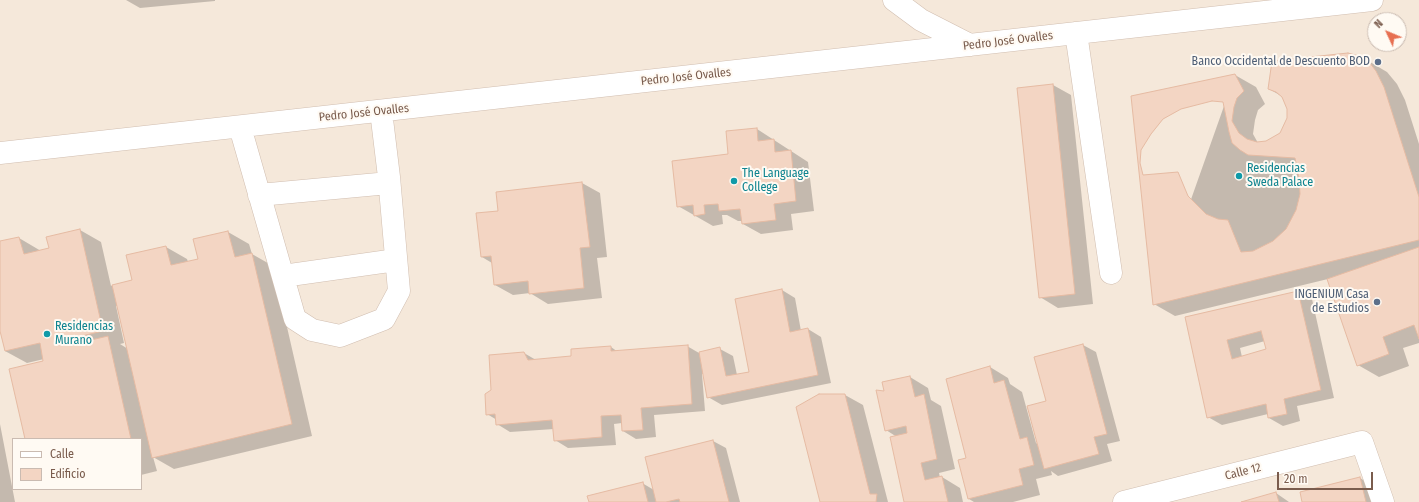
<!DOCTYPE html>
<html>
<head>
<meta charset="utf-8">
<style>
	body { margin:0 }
	#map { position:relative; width:1419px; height:502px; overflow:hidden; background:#fdf6ec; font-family:"Fira Sans Condensed",sans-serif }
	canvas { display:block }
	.legend { position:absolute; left:12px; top:438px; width:130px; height:52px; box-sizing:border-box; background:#fffaf3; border:1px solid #cabbb1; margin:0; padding:5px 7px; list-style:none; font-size:12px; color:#7a5c4d }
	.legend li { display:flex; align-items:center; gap:8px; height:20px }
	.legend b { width:20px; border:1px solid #cabbb1 }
	.north { position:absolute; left:1367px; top:12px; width:40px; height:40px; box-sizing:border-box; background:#fffaf3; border:1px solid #cabbb1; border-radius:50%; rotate:314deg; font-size:11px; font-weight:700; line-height:16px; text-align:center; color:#7a5c4d }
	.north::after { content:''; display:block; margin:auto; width:14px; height:18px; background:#e76f51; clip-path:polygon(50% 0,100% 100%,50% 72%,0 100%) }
	.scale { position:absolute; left:1277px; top:472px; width:96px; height:18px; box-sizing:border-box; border:2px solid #7a5c4d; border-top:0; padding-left:5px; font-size:12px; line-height:14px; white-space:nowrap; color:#7a5c4d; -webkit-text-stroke:3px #fffaf3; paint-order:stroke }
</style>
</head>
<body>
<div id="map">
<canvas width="1419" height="502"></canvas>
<ul class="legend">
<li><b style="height:5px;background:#fff"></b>Calle</li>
<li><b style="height:11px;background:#f3d5c3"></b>Edificio</li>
</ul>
<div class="north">N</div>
<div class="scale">20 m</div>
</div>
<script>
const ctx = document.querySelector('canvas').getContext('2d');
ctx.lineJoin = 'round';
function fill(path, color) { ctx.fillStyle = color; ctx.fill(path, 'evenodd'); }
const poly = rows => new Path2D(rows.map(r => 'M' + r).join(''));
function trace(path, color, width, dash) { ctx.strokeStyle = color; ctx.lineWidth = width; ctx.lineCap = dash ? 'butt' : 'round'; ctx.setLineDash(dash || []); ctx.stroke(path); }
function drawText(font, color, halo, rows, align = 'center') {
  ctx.font = font + ' "Fira Sans Condensed",sans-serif'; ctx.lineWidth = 4; ctx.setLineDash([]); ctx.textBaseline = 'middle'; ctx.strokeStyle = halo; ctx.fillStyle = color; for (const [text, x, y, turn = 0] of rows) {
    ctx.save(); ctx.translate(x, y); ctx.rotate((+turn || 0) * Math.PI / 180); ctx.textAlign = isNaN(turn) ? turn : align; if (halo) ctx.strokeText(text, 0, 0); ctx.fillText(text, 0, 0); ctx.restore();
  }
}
const residential = poly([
	[0,0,1419,0,1419,502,0,502],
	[1375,20,1399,20,1399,44,1375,44],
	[13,439,141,439,141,489,13,489]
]);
const shadow = poly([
	[126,0,215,0,215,1,140,8],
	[1365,59,1387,72,1397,84,1405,100,1419,144,1419,343,1403,348,1409,366,1379,377,1358,365,1328,279,1175,316,1154,304,1235,75,1256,87,1265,104,1258,110,1255,120,1253,134,1258,143,1266,142,1280,134,1288,118,1288,109,1283,97,1269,89],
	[1053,85,1071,95,1093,304,1058,308,1040,297],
	[757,129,808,162,814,211,791,214,793,230,761,234,743,224,743,221,738,221,727,215,722,215,723,224,713,226,678,206],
	[582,183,600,193,607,257,597,258,602,298,548,304,530,293,513,295,495,285,492,263,482,257,499,212],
	[80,230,101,242,111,286,133,281,166,247,187,259,188,262,199,259,194,240,228,232,249,244,252,254,273,266,312,436,174,469,153,457,157,471,141,475,141,439,26,439,45,361,44,359,27,363,5,351,0,326,0,242,19,238,41,251,50,248],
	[116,306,117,306,128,349,120,344,124,343],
	[782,290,795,298,801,331,808,329,821,337,831,383,722,405,708,397,704,374,702,374,705,411,654,415,656,437,636,439,623,431,622,423,614,424,616,445,568,448,555,440,554,429,510,432,497,424,497,420,487,414,492,390,524,353,536,360,572,357,611,347,618,352,687,346,699,353,720,349,733,356,737,375,750,372],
	[1298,292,1312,299,1334,398,1297,406,1300,421,1283,426,1269,418,1268,414,1222,425,1208,417,1186,317],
	[1265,341,1267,350,1242,357,1240,348],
	[1083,345,1096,352,1120,441,1107,444,1112,461,1058,476,1051,471,1052,475,1036,479,1040,495,1013,502,974,502,969,499,967,459,990,367,1008,378,1010,384,1022,392,1036,443,1039,445,1047,401],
	[910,377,928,388,931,400,941,406,955,469,939,473,940,478,942,477,960,488,963,502,905,502,897,437,886,430,885,392],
	[845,395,863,405,888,502,821,502],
	[0,424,15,502,0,502],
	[713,441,726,448,740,502,590,502,642,483,654,490],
	[1360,478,1378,489,1381,502,1303,502],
	[1276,493,1289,502,1244,502]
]);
const building = poly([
	[1348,53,1366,58,1376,71,1384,87,1419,197,1419,240,1153,305,1131,96,1235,74,1244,91,1237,98,1234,107,1232,121,1239,133,1247,139,1257,142,1266,141,1280,133,1287,118,1287,109,1282,97,1276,92,1268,89,1272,61,1348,53],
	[1053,84,1075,294,1039,298,1017,88,1053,84],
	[1212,101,1223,102,1229,132,1232,143,1240,150,1248,155,1295,158,1299,178,1300,194,1296,210,1286,229,1273,241,1253,251,1241,252,1228,220,1218,219,1206,214,1188,196,1178,172,1143,175,1140,163,1141,150,1151,134,1163,119,1181,109,1212,101],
	[757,128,758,141,774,139,775,152,791,150,796,201,774,204,776,220,742,224,740,209,719,211,718,204,704,205,705,214,694,216,693,205,677,207,672,161,728,154,726,131,757,128],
	[582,182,590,247,580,248,584,288,529,294,528,281,494,285,491,256,481,257,476,213,498,211,496,192,582,182],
	[80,229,103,331,73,338,74,344,108,336,131,439,25,439,9,369,43,361,40,343,5,351,0,331,0,241,19,237,24,254,49,248,46,237,80,229],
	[228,231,235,257,252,253,292,424,152,458,112,285,132,280,126,255,166,246,171,265,198,259,193,239,228,231],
	[1419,247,1419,339,1414,325,1383,337,1389,354,1357,366,1327,279,1419,247],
	[782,289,790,332,808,328,818,375,707,398,699,352,720,347,726,376,749,372,735,299,782,289],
	[1298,291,1321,390,1284,399,1287,414,1268,418,1266,404,1207,418,1185,317,1298,291],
	[1261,331,1266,349,1232,359,1227,340,1261,331],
	[1083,344,1107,434,1094,437,1099,454,1044,469,1027,406,1046,401,1034,357,1083,344],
	[688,345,692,404,641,408,643,430,622,431,621,415,601,416,602,437,554,441,552,420,496,425,495,414,486,415,485,394,491,390,489,355,524,352,528,360,571,356,571,349,611,346,611,351,688,345],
	[990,366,994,383,1004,380,1020,439,1027,437,1034,465,1019,469,1023,485,968,499,958,460,966,458,946,379,990,366],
	[910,376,915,397,924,394,937,459,921,463,925,480,942,476,948,502,904,502,890,437,907,433,906,426,885,431,876,390,884,391,882,382,910,376],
	[819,394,845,394,870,494,877,494,876,502,820,502,796,407,819,394],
	[713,440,729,502,680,502,679,499,666,502,656,502,645,457,713,440],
	[1360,477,1366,502,1302,502,1300,492,1360,477],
	[643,482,648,502,589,502,587,496,643,482],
	[1276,492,1279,502,1241,502,1276,492]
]);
const minor = poly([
	[894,0,921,20,970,45],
	[1076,33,1111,273],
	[240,127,295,319,312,330,340,336,384,319,399,291,389,177,381,111],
	[0,153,1372,0],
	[259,195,389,183],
	[283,276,396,260],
	[1124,502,1362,442,1383,502]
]);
const markers = [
	[1378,62,4,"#5c6f8a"],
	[1239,176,4,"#0f9aa8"],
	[734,181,4,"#0f9aa8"],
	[1377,302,4,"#5c6f8a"],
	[47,334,4,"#0f9aa8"]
];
const streetNames = [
	["Pedro José Ovalles",1008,41,-7],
	["Pedro José Ovalles",686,77,-6],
	["Pedro José Ovalles",364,113,-6],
	["Calle 12",1243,472,-14]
];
const serviceNames = [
	["Banco Occidental de Descuento BOD",1370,62],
	["INGENIUM Casa",1369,295],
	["de Estudios",1369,309]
];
const cultureNames = [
	["Residencias",1247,169],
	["Sweda Palace",1247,183],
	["The Language",742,174],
	["College",742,188],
	["Residencias",55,327],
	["Murano",55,341]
];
fill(residential, '#f5e8da');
fill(shadow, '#0003');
fill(building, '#f3d5c3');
trace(building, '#e6bba3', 1);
trace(minor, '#d1beb0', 23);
trace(minor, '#fff', 22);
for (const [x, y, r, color] of markers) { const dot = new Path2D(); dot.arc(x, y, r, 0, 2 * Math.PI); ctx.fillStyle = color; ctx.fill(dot); trace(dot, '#fffaf3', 1.5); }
drawText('12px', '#7a5c4d', '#fffaf3', streetNames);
drawText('12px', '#4e5e75', '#fffaf3', serviceNames, 'right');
drawText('12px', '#0d838f', '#fffaf3', cultureNames, 'left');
</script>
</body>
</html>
